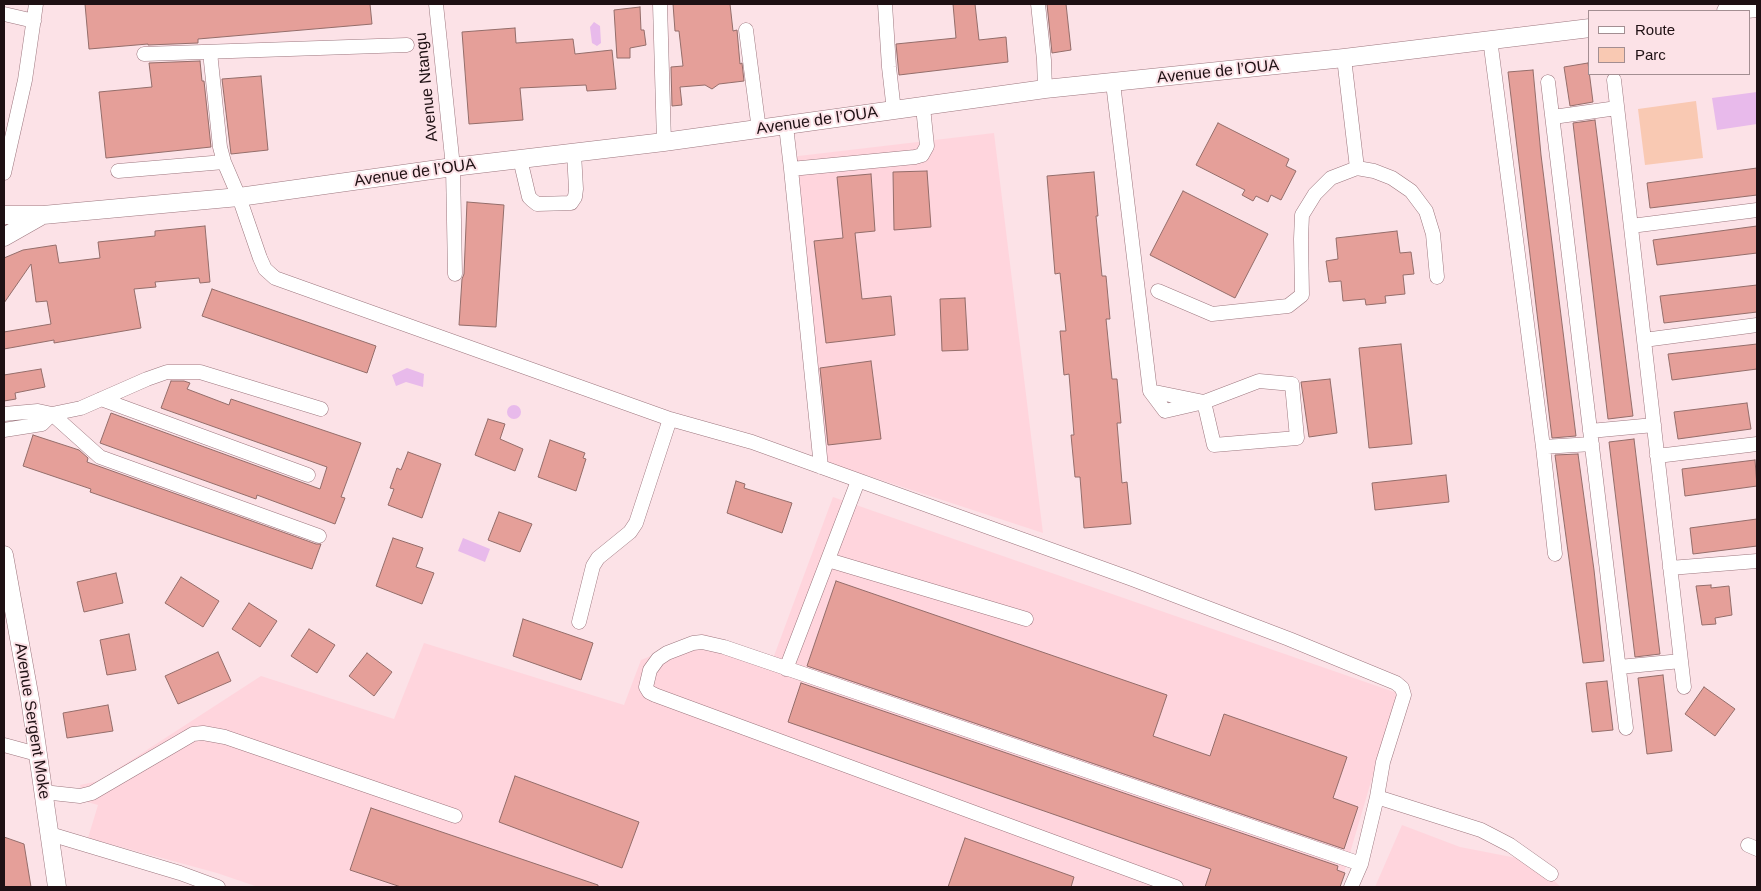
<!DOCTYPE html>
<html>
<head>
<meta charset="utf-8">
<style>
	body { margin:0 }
	#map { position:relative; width:1761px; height:891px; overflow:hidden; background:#fce2e7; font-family:Arial,sans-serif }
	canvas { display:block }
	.frame { position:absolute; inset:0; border:5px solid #1e1013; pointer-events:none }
	.legend { position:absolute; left:1588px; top:10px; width:162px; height:65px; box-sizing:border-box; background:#fce2e7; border:1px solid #a38e92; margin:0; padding:6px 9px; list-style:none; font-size:15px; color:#1e1013 }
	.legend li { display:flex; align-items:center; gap:10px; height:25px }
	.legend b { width:25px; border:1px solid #a38e92 }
</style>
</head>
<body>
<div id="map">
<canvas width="1761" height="891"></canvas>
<div class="frame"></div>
<ul class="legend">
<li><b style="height:6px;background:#fff"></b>Route</li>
<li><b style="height:14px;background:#f9c9b3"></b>Parc</li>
</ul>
</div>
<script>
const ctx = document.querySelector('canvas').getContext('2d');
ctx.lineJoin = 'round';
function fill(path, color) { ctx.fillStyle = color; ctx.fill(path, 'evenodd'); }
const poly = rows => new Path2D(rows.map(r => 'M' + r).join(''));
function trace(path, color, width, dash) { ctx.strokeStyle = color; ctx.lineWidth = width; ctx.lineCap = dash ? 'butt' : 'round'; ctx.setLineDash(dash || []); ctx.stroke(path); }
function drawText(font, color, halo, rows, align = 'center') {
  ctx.font = font + ' Arial,sans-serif'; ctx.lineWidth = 4; ctx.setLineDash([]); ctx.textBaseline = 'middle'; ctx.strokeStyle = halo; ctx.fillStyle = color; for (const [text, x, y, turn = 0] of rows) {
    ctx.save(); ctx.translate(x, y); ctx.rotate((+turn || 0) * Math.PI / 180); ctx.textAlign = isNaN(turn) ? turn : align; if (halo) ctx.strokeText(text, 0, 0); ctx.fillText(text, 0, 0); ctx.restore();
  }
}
const built = poly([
	[994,133,1040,509,1043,533,820,460,790,157],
	[833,497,1397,693,1340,887,258,887,217,873,88,838,98,805,84,801,80,785,99,781,261,676,394,719,424,643,624,705,641,660,704,634,774,656],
	[1402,825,1460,847,1532,861,1561,887,1375,887]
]);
const green = poly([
	[1696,101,1703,158,1645,165,1638,109]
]);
const water = poly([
	[594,22,600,26,601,43,597,46,592,43,590,27],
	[1757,92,1757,124,1717,130,1712,98],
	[407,368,424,374,423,387,406,382,396,386,392,375],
	'507 412a7 7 0 1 1 14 0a7 7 0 1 1-14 0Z',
	[463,538,490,549,485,562,458,551]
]);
const building = poly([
	[85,4,370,4,372,24,198,39,198,43,148,45,148,44,89,49,85,4],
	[673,4,730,4,733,31,737,30,740,64,742,63,744,81,719,84,712,89,705,85,680,87,682,105,672,106,671,67,683,66,679,31,675,31,673,4],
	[953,4,975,4,979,40,1006,37,1008,62,899,75,896,44,956,38,953,4],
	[1047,4,1066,4,1071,50,1052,53,1047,4],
	[640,7,641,30,644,30,646,45,630,48,630,58,617,58,614,10,640,7],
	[515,28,516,43,573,39,575,54,612,50,616,89,587,91,586,85,520,88,523,120,469,124,462,32,515,28],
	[200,61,202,81,204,81,211,147,106,158,99,92,152,87,149,63,200,61],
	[1588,63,1593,102,1570,106,1564,67,1588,63],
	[1533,70,1541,155,1576,436,1552,438,1508,72,1533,70],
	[261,76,268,150,231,154,222,79,261,76],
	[1595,120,1633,416,1608,419,1573,123,1595,120],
	[1218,123,1289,159,1286,166,1296,171,1281,200,1271,195,1268,202,1256,196,1253,201,1242,195,1245,190,1196,165,1218,123],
	[1757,168,1757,195,1650,208,1647,183,1757,168],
	[927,171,931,227,894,230,893,172,927,171],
	[1094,172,1098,216,1096,216,1102,276,1106,276,1110,319,1106,319,1112,379,1117,379,1121,423,1117,423,1122,483,1127,482,1131,524,1084,528,1080,477,1075,477,1071,435,1074,435,1069,374,1064,375,1060,331,1066,331,1060,273,1055,274,1047,176,1094,172],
	[871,174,875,231,855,233,862,299,891,296,895,335,826,343,814,241,843,238,837,177,871,174],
	[1183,191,1268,234,1235,298,1150,255,1183,191],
	[467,202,504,205,496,327,459,325,462,279,464,274,467,202],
	[205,226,210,282,200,283,199,278,155,282,156,287,134,289,141,328,54,343,54,340,4,349,4,332,51,324,47,301,36,302,31,264,4,303,4,258,23,250,56,245,59,263,100,258,98,242,155,236,155,231,205,226],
	[1757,226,1757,253,1657,265,1653,240,1757,226],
	[1397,231,1400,253,1411,252,1414,274,1403,275,1405,294,1385,296,1386,303,1366,305,1365,299,1343,301,1341,281,1329,282,1326,261,1338,259,1336,238,1397,231],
	[1757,285,1757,312,1664,323,1660,296,1757,285],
	[212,289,376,346,367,373,202,316,212,289],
	[965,298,968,350,942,351,940,299,965,298],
	[1401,344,1412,444,1369,448,1359,348,1401,344],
	[1757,344,1757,369,1672,380,1668,354,1757,344],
	[871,361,881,439,828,445,820,368,871,361],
	[41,369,45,387,15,393,16,399,4,401,4,375,41,369],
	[1330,379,1337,433,1309,437,1301,382,1330,379],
	[171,381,184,381,190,383,187,389,229,405,231,399,361,443,341,497,345,498,335,524,257,495,256,499,100,443,111,413,320,489,327,467,161,408,171,381],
	[1747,403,1751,429,1678,439,1674,412,1747,403],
	[488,419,505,424,500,439,523,449,515,471,475,455,488,419],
	[33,435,79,450,88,458,87,462,316,544,321,544,312,569,90,492,91,489,23,466,33,435],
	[1634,439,1660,654,1635,657,1609,442,1634,439],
	[550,440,585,453,583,458,586,459,576,491,538,477,550,440],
	[408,452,441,464,422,518,388,505,394,489,390,488,397,468,401,470,408,452],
	[1578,454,1594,570,1604,661,1583,663,1555,455,1578,454],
	[1755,460,1757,486,1685,496,1682,469,1755,460],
	[1446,475,1449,502,1375,510,1372,483,1446,475],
	[736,481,745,484,744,488,792,503,782,533,727,513,736,481],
	[499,512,532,524,520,552,488,540,499,512],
	[1757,519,1757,546,1693,554,1690,528,1757,519],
	[393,538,423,548,416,567,434,573,422,604,376,586,393,538],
	[116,573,123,603,84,612,77,582,116,573],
	[181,577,219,601,203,627,165,603,181,577],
	[836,581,1167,695,1153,736,1210,756,1224,714,1347,757,1333,798,1358,807,1344,849,807,666,836,581],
	[1711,585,1711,588,1729,586,1732,615,1715,618,1716,624,1702,625,1696,586,1711,585],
	[249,603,277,621,260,647,232,629,249,603],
	[523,619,593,643,581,680,513,656,523,619],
	[309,629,335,645,317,673,291,656,309,629],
	[129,634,136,670,107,675,100,640,129,634],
	[218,652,231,681,178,704,165,676,218,652],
	[367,653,392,672,374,696,349,676,367,653],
	[1663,675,1672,751,1647,754,1638,678,1663,675],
	[1607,681,1613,730,1592,732,1586,683,1607,681],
	[801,683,1338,866,1337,870,1345,873,1340,887,1205,887,1211,869,788,722,801,683],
	[1704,687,1735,709,1715,736,1685,714,1704,687],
	[108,705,113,731,67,738,63,713,108,705],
	[515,776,639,822,622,868,499,822,515,776],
	[371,808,598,885,598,887,401,887,350,870,371,808],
	[4,837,24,844,31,887,4,887,4,837],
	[965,838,1074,877,1071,887,948,887,965,838]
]);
const minor = poly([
	[436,4,453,167,455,274],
	[660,4,664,142],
	[885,4,889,67,894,111],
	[1038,4,1044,60,1045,89],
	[4,14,34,21],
	[746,30,759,130],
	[1490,39,1543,447,1555,554],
	[210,52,220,147,224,162,239,197,260,258,265,269,275,278,670,419,752,442,1132,579,1289,639,1396,683,1402,688,1404,695,1383,762,1377,797,1361,864,1351,887],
	[144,54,407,45],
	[1344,58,1357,168],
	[1614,80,1684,687],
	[1548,82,1626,728],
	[1113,83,1150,391],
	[1553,117,1617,108],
	[786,126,791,169,915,157,922,155,927,146,923,107],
	[520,159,529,197,532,200,537,204,571,203,575,197,576,189,574,153],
	[791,169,821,467],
	[118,171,224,162],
	[4,173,25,80,36,4],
	[1631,226,1757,210],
	[1158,291,1212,314,1288,306,1302,295,1301,239,1302,215,1315,194,1331,178,1357,168,1374,171,1392,178,1411,191,1426,211,1433,234,1437,277],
	[1644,340,1757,325],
	[101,399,308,475],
	[1204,402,1150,391,1165,411,1204,402,1259,381,1292,384,1297,438,1214,445,1204,402],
	[4,414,38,411,52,414,81,408,147,379,167,372,200,372,321,409],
	[52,414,100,457,319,536],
	[4,430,42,424,52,414],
	[1590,431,1654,425],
	[1543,447,1592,444],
	[1657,456,1757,444],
	[828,560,1026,619],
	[1670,568,1757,561],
	[579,622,593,566,598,558,630,532,636,523,670,419],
	[1619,667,1681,661],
	[786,669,858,481],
	[4,745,37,754],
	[43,792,80,796,92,793,193,734,203,733,225,737,455,816],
	[1377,797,1481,830,1510,845,1551,874],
	[50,834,180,873,218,887],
	[1748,845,1757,849],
	[1176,887,655,695,649,692,646,687,650,670,658,659,667,653,693,643,702,642,724,647,1361,864]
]);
const major = poly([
	[1726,11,1757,8],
	[4,215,43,215,239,197,453,167,664,142,1045,89,1344,58,1590,28],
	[4,237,41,216],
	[4,555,30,699,57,887]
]);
const streetNames = [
	["Avenue de l’OUA",1218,72,-6],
	["Avenue Ntangu",427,87,-96],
	["Avenue de l’OUA",817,121,-8],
	["Avenue de l’OUA",415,173,-8],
	["Avenue Sergent Moke",32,721,81]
];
fill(built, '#ffd5dd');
fill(green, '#f9c9b3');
fill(water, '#e8baeb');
fill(building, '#e59f99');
trace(building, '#946d6a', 1);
trace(minor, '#9d777f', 15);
trace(major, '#9d777f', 19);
trace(minor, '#fff', 14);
trace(major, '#fff', 18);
drawText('16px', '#1e1013', '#fce2e7', streetNames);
</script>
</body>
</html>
